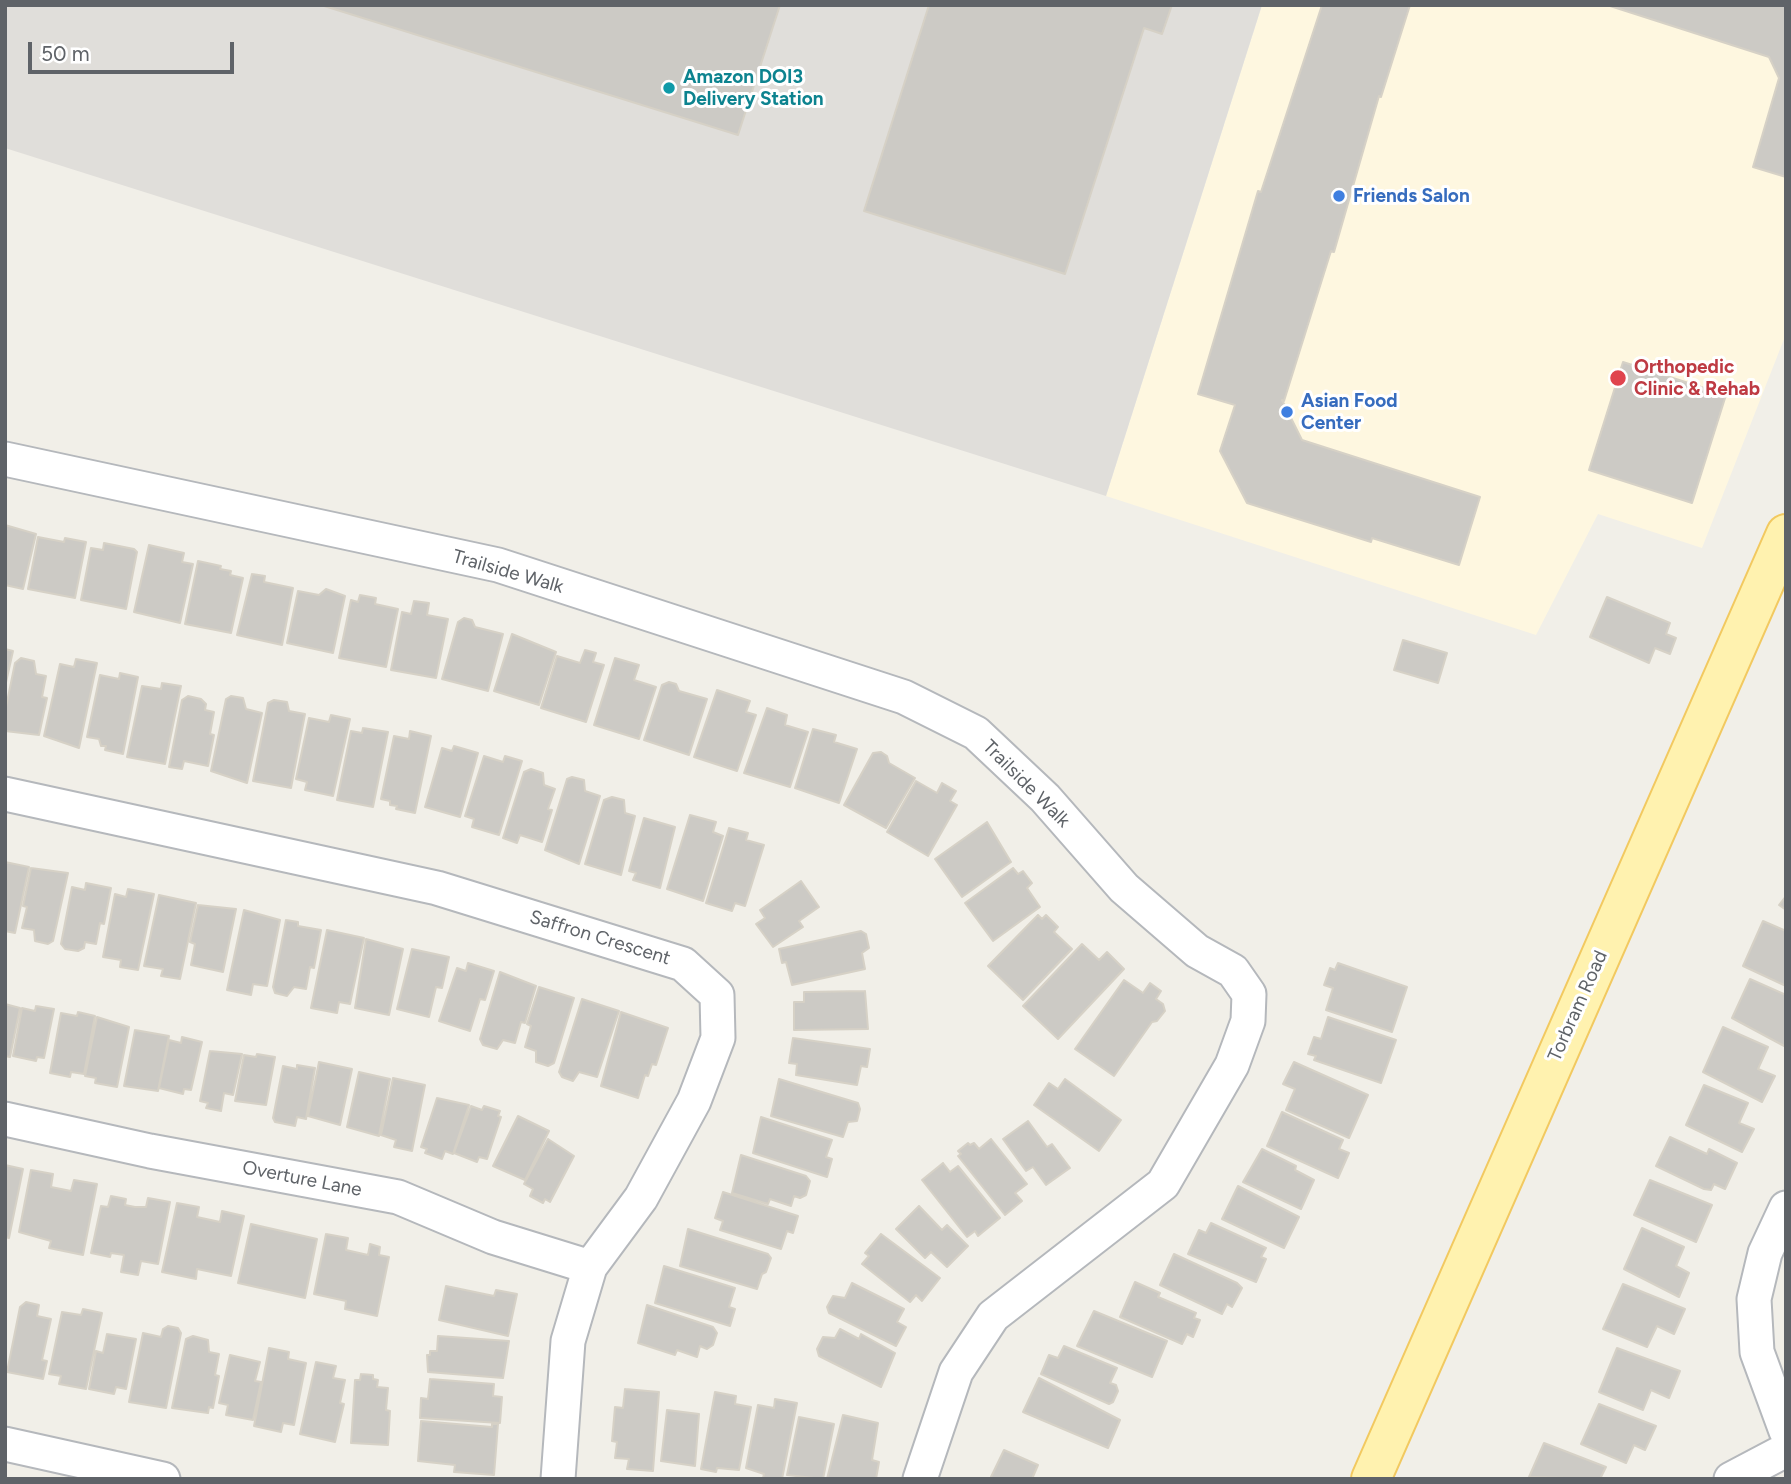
<!DOCTYPE html>
<html>
<head>
<meta charset="utf-8">
<style>
	body { margin:0 }
	#map { position:relative; width:1791px; height:1484px; overflow:hidden; background:#f1efe8; font-family:Figtree,sans-serif }
	canvas { display:block }
	.frame { position:absolute; inset:0; border:7px solid #5f6368; pointer-events:none }
	.scale { position:absolute; left:28px; top:42px; width:206px; height:32px; box-sizing:border-box; border:4px solid #5f6368; border-top:0; padding-left:9px; font-size:21px; line-height:24px; white-space:nowrap; color:#5f6368; -webkit-text-stroke:5px #fff; paint-order:stroke }
</style>
</head>
<body>
<div id="map">
<canvas width="1791" height="1484"></canvas>
<div class="frame"></div>
<div class="scale">50 m</div>
</div>
<script>
const ctx = document.querySelector('canvas').getContext('2d');
ctx.lineJoin = 'round';
function fill(path, color) { ctx.fillStyle = color; ctx.fill(path, 'evenodd'); }
const poly = rows => new Path2D(rows.map(r => 'M' + r).join(''));
function trace(path, color, width, dash) { ctx.strokeStyle = color; ctx.lineWidth = width; ctx.lineCap = dash ? 'butt' : 'round'; ctx.setLineDash(dash || []); ctx.stroke(path); }
function drawText(font, color, halo, rows, align = 'center') {
  ctx.font = font + ' Figtree,sans-serif'; ctx.lineWidth = 6; ctx.setLineDash([]); ctx.textBaseline = 'middle'; ctx.strokeStyle = halo; ctx.fillStyle = color; for (const [text, x, y, turn = 0] of rows) {
    ctx.save(); ctx.translate(x, y); ctx.rotate((+turn || 0) * Math.PI / 180); ctx.textAlign = isNaN(turn) ? turn : align; if (halo) ctx.strokeText(text, 0, 0); ctx.fillText(text, 0, 0); ctx.restore();
  }
}
const commercial = poly([
	[1262,5,1786,5,1786,334,1702,548,1598,514,1536,635,1106,496]
]);
const industrial = poly([
	[5,5,1262,5,1106,496,5,148]
]);
const building = poly([
	[321,5,780,5,738,135,321,5],
	[929,5,1172,5,1162,34,1144,28,1065,274,864,211,929,5],
	[1322,5,1410,5,1381,97,1379,96,1334,252,1331,251,1284,401,1282,400,1302,440,1480,497,1459,565,1372,538,1371,542,1247,503,1220,451,1235,405,1198,394,1258,191,1261,192,1322,5],
	[1607,5,1786,5,1786,177,1753,167,1779,78,1769,57,1607,5],
	[1623,362,1726,395,1692,503,1589,470,1623,362],
	[5,525,36,534,23,589,5,585,5,525],
	[38,537,64,542,65,538,86,542,75,598,28,589,38,537],
	[104,543,134,549,137,552,126,609,81,600,91,548,103,550,104,543],
	[149,545,184,553,182,562,193,564,180,623,134,612,149,545],
	[198,561,221,566,220,569,231,571,230,575,243,578,231,633,185,624,198,561],
	[252,574,265,576,264,582,293,588,282,645,237,635,252,574],
	[326,589,345,596,333,653,287,643,298,591,319,595,326,589],
	[360,595,376,598,375,604,398,609,386,667,339,658,351,600,358,602,360,595],
	[1607,597,1670,623,1666,634,1676,638,1670,654,1655,648,1649,663,1590,637,1607,597],
	[414,601,429,603,427,615,448,619,436,678,391,670,402,612,411,614,414,601],
	[464,618,472,620,475,627,503,634,488,691,442,679,458,622,464,618],
	[512,634,556,652,539,705,494,691,512,634],
	[1403,640,1447,653,1438,683,1394,670,1403,640],
	[5,649,13,651,5,687,5,649],
	[585,650,596,653,593,662,604,665,586,722,541,708,557,656,580,663,585,650],
	[21,658,34,661,36,674,46,676,42,697,47,698,39,735,5,731,5,712,15,663,21,658],
	[615,658,639,665,634,680,656,687,639,739,594,725,615,658],
	[76,659,97,663,79,748,44,736,60,664,74,667,76,659],
	[120,673,138,677,123,754,105,750,106,746,101,746,99,739,87,737,100,675,119,679,120,673],
	[669,682,676,684,679,691,707,699,689,755,644,740,662,685,669,682],
	[162,683,181,686,165,764,127,757,142,686,161,689,162,683],
	[717,690,750,701,746,712,756,715,737,771,694,757,717,690],
	[188,696,201,699,206,704,205,710,214,712,210,734,214,735,208,766,184,761,182,769,169,767,182,700,188,696],
	[231,696,243,698,246,709,262,713,247,783,211,771,226,699,231,696],
	[274,700,287,702,289,711,305,714,291,788,253,781,268,703,274,700],
	[767,708,787,715,785,725,808,732,790,787,744,773,767,708],
	[331,715,350,719,333,796,305,790,307,782,296,779,309,718,329,722,331,715],
	[363,728,388,732,373,807,337,800,351,731,362,733,363,728],
	[813,729,836,735,834,742,857,749,839,803,795,788,813,729],
	[410,731,431,736,415,813,396,809,397,806,390,805,390,801,381,799,394,736,409,739,410,731],
	[454,746,478,753,460,817,425,807,442,748,452,751,454,746],
	[881,752,887,756,889,763,915,778,886,828,844,805,873,753,881,752],
	[484,756,503,762,505,756,522,761,499,835,472,827,474,819,465,816,484,756],
	[531,769,543,773,544,785,555,789,548,809,552,810,542,842,520,835,517,843,503,838,524,772,531,769],
	[572,777,584,780,585,791,600,796,579,864,545,850,567,779,572,777],
	[916,781,937,793,942,783,956,791,950,801,957,805,928,856,887,832,916,781],
	[612,797,624,800,625,813,635,816,621,875,585,864,604,800,612,797],
	[690,815,716,822,713,832,723,836,703,901,667,889,690,815],
	[644,818,675,827,660,888,633,880,636,873,629,871,644,818],
	[987,822,1011,862,962,897,935,859,987,822],
	[729,828,748,833,746,840,764,845,745,906,735,903,732,911,706,903,729,828],
	[5,862,29,867,15,933,5,931,5,862],
	[31,868,68,873,53,941,48,944,35,941,34,930,22,928,27,907,23,906,31,868],
	[1013,868,1018,874,1023,871,1032,883,1027,888,1040,907,993,941,965,903,1013,868],
	[801,881,819,907,799,921,803,927,773,947,756,924,765,918,760,910,801,881],
	[86,883,111,888,104,924,100,923,96,944,85,942,84,948,78,951,65,949,61,944,72,887,85,890,86,883],
	[128,889,154,894,138,970,120,967,121,960,103,957,115,894,126,897,128,889],
	[159,895,196,903,180,979,161,976,163,969,144,966,159,895],
	[1786,896,1786,910,1779,905,1786,896],
	[198,905,236,909,223,972,191,965,195,944,190,942,198,905],
	[244,910,280,920,267,986,253,984,251,995,227,990,244,910],
	[1038,915,1042,919,1046,915,1058,927,1054,932,1072,949,1023,1000,988,966,1038,915],
	[286,920,298,922,298,926,321,930,314,968,310,967,306,989,294,987,287,996,275,993,273,987,286,920],
	[1763,921,1786,931,1786,986,1743,966,1763,921],
	[327,930,364,938,350,1004,339,1002,337,1013,311,1008,327,930],
	[861,931,866,934,869,948,862,953,865,969,792,985,786,962,782,963,779,949,861,931],
	[366,939,403,949,389,1015,355,1008,366,939],
	[1082,944,1099,960,1107,952,1124,969,1058,1039,1023,1006,1082,944],
	[412,949,449,957,442,988,436,987,429,1017,397,1009,412,949],
	[468,963,494,971,485,1000,480,999,470,1031,439,1021,457,968,466,971,468,963],
	[1338,963,1407,987,1392,1032,1326,1010,1333,988,1324,985,1330,968,1335,970,1338,963],
	[500,972,536,986,525,1023,521,1022,515,1043,503,1040,497,1049,483,1045,480,1039,500,972],
	[1750,979,1786,995,1786,1047,1732,1018,1750,979],
	[1124,980,1143,993,1150,983,1161,991,1156,999,1163,1004,1165,1011,1157,1021,1152,1022,1114,1076,1075,1049,1124,980],
	[539,987,574,998,554,1063,548,1066,536,1062,536,1051,525,1047,531,1026,527,1024,539,987],
	[865,991,868,1029,794,1030,794,1002,804,1002,804,992,865,991],
	[582,999,619,1011,597,1077,579,1072,573,1081,562,1077,559,1072,582,999],
	[5,1004,20,1008,10,1057,5,1056,5,1004],
	[36,1006,54,1009,44,1058,37,1057,36,1061,13,1056,22,1008,35,1011,36,1006],
	[78,1012,95,1016,84,1074,71,1072,70,1077,50,1073,61,1013,77,1016,78,1012],
	[621,1012,668,1028,656,1065,652,1064,648,1076,645,1075,638,1098,601,1086,621,1012],
	[97,1017,129,1027,117,1087,95,1083,96,1078,85,1076,97,1017],
	[1328,1017,1396,1040,1381,1083,1314,1060,1316,1056,1308,1054,1314,1037,1321,1039,1328,1017],
	[1723,1027,1768,1047,1758,1069,1775,1076,1762,1102,1703,1072,1723,1027],
	[135,1030,169,1036,158,1091,124,1086,135,1030],
	[182,1037,202,1042,191,1090,184,1089,183,1094,159,1088,169,1040,181,1043,182,1037],
	[793,1038,870,1049,867,1067,861,1066,857,1085,796,1075,797,1064,789,1063,793,1038],
	[210,1051,242,1054,233,1095,224,1093,221,1111,206,1108,208,1103,200,1101,210,1051],
	[257,1054,275,1057,266,1105,235,1101,244,1055,256,1057,257,1054],
	[319,1062,352,1069,340,1125,308,1116,319,1062],
	[1294,1062,1368,1095,1349,1138,1286,1110,1295,1089,1283,1084,1294,1062],
	[297,1065,315,1068,306,1119,297,1117,295,1126,275,1122,273,1118,283,1066,297,1069,297,1065],
	[359,1072,390,1079,379,1136,347,1127,359,1072],
	[393,1078,425,1085,412,1151,394,1147,396,1140,381,1135,393,1078],
	[779,1079,858,1103,860,1109,857,1121,848,1122,843,1137,771,1116,779,1079],
	[1065,1079,1121,1120,1099,1151,1034,1105,1049,1083,1058,1089,1065,1079],
	[1704,1085,1748,1103,1739,1123,1754,1129,1742,1152,1686,1125,1704,1085],
	[437,1098,469,1105,453,1154,445,1151,442,1159,425,1153,427,1149,421,1147,437,1098],
	[471,1106,482,1110,484,1106,500,1111,498,1116,501,1117,487,1159,479,1157,477,1162,454,1153,471,1106],
	[1282,1112,1343,1140,1339,1149,1349,1153,1338,1178,1267,1146,1282,1112],
	[518,1116,549,1131,525,1180,493,1166,518,1116],
	[761,1117,832,1140,826,1157,832,1159,827,1177,753,1153,761,1117],
	[1028,1121,1047,1147,1052,1144,1070,1168,1046,1185,1033,1167,1026,1171,1003,1139,1028,1121],
	[1670,1137,1707,1154,1709,1149,1737,1163,1725,1189,1714,1184,1711,1190,1704,1189,1656,1166,1670,1137],
	[548,1139,574,1156,550,1202,545,1199,543,1203,530,1196,533,1189,524,1184,548,1139],
	[991,1139,1027,1184,1015,1193,1022,1201,1005,1215,958,1156,961,1154,958,1151,968,1143,970,1145,974,1143,979,1149,991,1139],
	[1262,1149,1296,1166,1295,1170,1314,1180,1301,1209,1243,1182,1262,1149],
	[741,1155,806,1176,810,1181,806,1195,800,1198,794,1196,791,1206,770,1199,768,1204,732,1193,741,1155],
	[943,1163,950,1172,958,1166,1000,1218,978,1236,975,1231,967,1237,922,1180,943,1163],
	[5,1165,23,1169,9,1238,5,1237,5,1165],
	[31,1170,53,1174,51,1187,71,1191,74,1180,97,1184,83,1255,49,1248,51,1241,19,1232,31,1170],
	[1650,1180,1712,1205,1696,1242,1634,1215,1650,1180],
	[1238,1186,1299,1217,1284,1248,1222,1219,1238,1186],
	[723,1192,798,1216,793,1233,787,1231,781,1249,720,1230,723,1221,715,1218,723,1192],
	[111,1196,126,1199,125,1205,135,1207,146,1207,148,1198,170,1202,158,1264,141,1261,138,1275,121,1272,124,1255,111,1253,110,1257,91,1253,101,1206,108,1207,111,1196],
	[177,1203,199,1207,197,1217,220,1222,222,1211,244,1216,231,1276,197,1269,196,1279,162,1272,177,1203],
	[919,1206,942,1230,947,1225,968,1246,947,1267,931,1252,925,1258,896,1229,919,1206],
	[1211,1223,1266,1248,1261,1257,1266,1259,1256,1282,1188,1254,1199,1230,1206,1233,1211,1223],
	[251,1224,317,1239,305,1298,238,1283,251,1224],
	[1642,1228,1684,1247,1676,1266,1689,1273,1679,1297,1624,1269,1642,1228],
	[688,1229,768,1254,771,1258,766,1272,762,1274,757,1289,680,1266,688,1229],
	[326,1234,348,1238,346,1250,368,1255,370,1244,380,1247,379,1255,389,1257,377,1316,345,1309,346,1301,314,1294,326,1234],
	[881,1234,940,1278,922,1301,916,1295,910,1302,862,1264,869,1256,865,1253,881,1234],
	[1174,1254,1237,1283,1242,1288,1232,1307,1227,1304,1222,1314,1160,1285,1174,1254],
	[664,1266,735,1288,729,1307,735,1309,730,1326,655,1303,664,1266],
	[1135,1282,1160,1293,1158,1297,1196,1313,1194,1318,1200,1320,1193,1337,1187,1334,1182,1344,1120,1317,1135,1282],
	[852,1283,904,1309,897,1322,906,1327,896,1346,829,1313,827,1307,833,1296,845,1298,852,1283],
	[1623,1284,1685,1309,1674,1334,1657,1326,1647,1347,1603,1329,1623,1284],
	[446,1286,494,1296,496,1290,517,1294,508,1336,439,1320,446,1286],
	[26,1302,39,1305,37,1316,51,1319,42,1360,47,1361,43,1379,7,1372,20,1307,26,1302],
	[647,1305,713,1327,717,1333,713,1345,707,1349,700,1346,697,1357,677,1350,675,1355,638,1343,647,1305],
	[83,1309,102,1313,86,1389,59,1384,61,1376,49,1374,62,1312,81,1315,83,1309],
	[1094,1311,1167,1341,1152,1377,1077,1346,1094,1311],
	[168,1326,178,1328,181,1333,166,1408,129,1402,143,1333,161,1337,163,1329,168,1326],
	[840,1329,859,1339,861,1334,895,1353,881,1387,819,1356,817,1349,823,1337,835,1338,840,1329],
	[107,1334,136,1339,126,1389,116,1387,114,1394,89,1389,96,1351,103,1353,107,1334],
	[193,1336,208,1340,209,1352,219,1354,215,1375,219,1376,213,1408,209,1407,208,1413,172,1408,186,1339,193,1336],
	[438,1336,509,1341,503,1378,428,1372,427,1355,430,1355,430,1351,437,1351,438,1336],
	[1064,1346,1117,1368,1110,1383,1116,1385,1118,1391,1113,1402,1109,1404,1041,1374,1049,1355,1058,1358,1064,1346],
	[269,1348,289,1352,288,1359,306,1363,294,1425,283,1423,281,1432,254,1426,269,1348],
	[1617,1348,1680,1371,1669,1398,1651,1390,1643,1410,1599,1392,1617,1348],
	[230,1355,260,1362,255,1381,261,1382,253,1420,226,1415,228,1405,219,1403,230,1355],
	[316,1362,336,1366,333,1378,345,1380,340,1403,344,1404,335,1442,300,1434,316,1362],
	[361,1374,373,1375,373,1379,378,1380,377,1387,388,1388,386,1410,390,1411,388,1445,351,1443,355,1380,360,1380,361,1374],
	[1039,1378,1120,1420,1108,1448,1023,1412,1039,1378],
	[430,1379,494,1384,493,1396,502,1397,500,1423,420,1418,421,1398,428,1399,430,1379],
	[625,1389,659,1392,653,1471,627,1469,629,1459,615,1458,617,1442,612,1441,615,1407,623,1408,625,1389],
	[715,1392,736,1396,735,1404,751,1407,739,1470,717,1468,716,1472,701,1469,715,1392],
	[775,1399,797,1403,782,1479,763,1478,764,1474,746,1468,758,1405,774,1408,775,1399],
	[1599,1404,1656,1426,1645,1450,1634,1445,1626,1463,1581,1444,1599,1404],
	[667,1410,699,1414,695,1466,661,1461,667,1410],
	[843,1415,878,1423,872,1460,879,1462,876,1479,827,1479,843,1415],
	[799,1417,834,1424,823,1479,787,1475,799,1417],
	[421,1421,492,1427,492,1424,498,1424,494,1475,454,1472,455,1465,418,1461,421,1421],
	[1544,1443,1606,1467,1600,1479,1529,1477,1544,1443],
	[1004,1450,1038,1465,1032,1479,990,1479,1004,1450]
]);
const minor = poly([
	[5,459,498,565,904,697,976,733,1045,798,1124,888,1197,951,1233,971,1249,994,1248,1021,1232,1065,1163,1184,993,1316,956,1372,920,1479],
	[5,794,437,888,683,964,717,995,718,1038,694,1101,641,1198,590,1267,568,1341,558,1479],
	[5,1119,150,1151,398,1197,493,1237,590,1267],
	[1786,1208,1765,1253,1754,1299,1757,1352,1786,1431],
	[5,1444,163,1479],
	[1731,1479,1786,1450]
]);
const major = poly([
	[1371,1479,1786,534]
]);
const markers = [
	[669,88,7,"#0f9aa8"],
	[1339,196,7,"#3f7fe0"],
	[1618,378,9,"#e0444e"],
	[1287,412,7,"#3f7fe0"]
];
const cultureNames = [
	["Amazon DOI3",683,77],
	["Delivery Station",683,99]
];
const shopNames = [
	["Friends Salon",1353,196],
	["Asian Food",1301,401],
	["Center",1301,423]
];
const healthNames = [
	["Orthopedic",1634,367],
	["Clinic & Rehab",1634,389]
];
const streetNames = [
	["Trailside Walk",508,572,16],
	["Trailside Walk",1026,784,45],
	["Saffron Crescent",600,938,17],
	["Torbram Road",1578,1006,-66],
	["Overture Lane",302,1179,11]
];
fill(commercial, '#fef7e0');
fill(industrial, '#e0deda');
fill(building, '#cccac5');
trace(building, '#d6d1c6', 2);
trace(minor, '#b5b8bc', 37);
trace(major, '#f2c960', 42);
trace(minor, '#fff', 33);
trace(major, '#fff2af', 38);
for (const [x, y, r, color] of markers) { const dot = new Path2D(); dot.arc(x, y, r, 0, 2 * Math.PI); ctx.fillStyle = color; ctx.fill(dot); trace(dot, '#fff', 2.5); }
drawText('bold 19px', '#0d838f', '#fff', cultureNames, 'left');
drawText('bold 19px', '#366cbe', '#fff', shopNames, 'left');
drawText('bold 19px', '#be3a42', '#fff', healthNames, 'left');
drawText('19px', '#5f6368', '#fff', streetNames);
</script>
</body>
</html>
